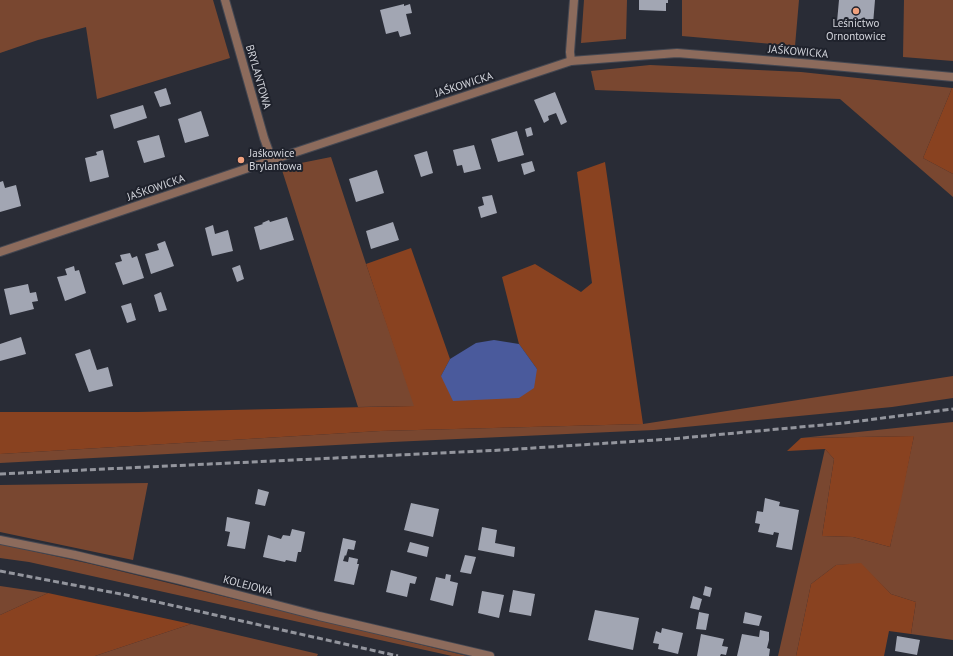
<!DOCTYPE html>
<html>
<head>
<meta charset="utf-8">
<style>
	body { margin:0 }
	canvas { display:block; background:#292c36 }
</style>
</head>
<body>
<canvas width="953" height="656"></canvas>
<script>
const ctx = document.querySelector('canvas').getContext('2d');
ctx.lineJoin = 'round';
function fill(path, color) { ctx.fillStyle = color; ctx.fill(path, 'evenodd'); }
const poly = rows => new Path2D(rows.map(r => 'M' + r).join(''));
function trace(path, color, width, dash) { ctx.strokeStyle = color; ctx.lineWidth = width; ctx.lineCap = dash ? 'butt' : 'round'; ctx.setLineDash(dash || []); ctx.stroke(path); }
function drawText(font, color, halo, rows, align = 'center') {
  ctx.font = font + ' "PT Sans",sans-serif'; ctx.lineWidth = 4; ctx.setLineDash([]); ctx.textBaseline = 'middle'; ctx.strokeStyle = halo; ctx.fillStyle = color; for (const [text, x, y, turn = 0] of rows) {
    ctx.save(); ctx.translate(x, y); ctx.rotate((+turn || 0) * Math.PI / 180); ctx.textAlign = isNaN(turn) ? turn : align; if (halo) ctx.strokeText(text, 0, 0); ctx.fillText(text, 0, 0); ctx.restore();
  }
}
const green = poly([
	[0,0,213,0,230,58,97,99,86,27,38,40,0,53],
	[584,0,627,0,626,39,581,43],
	[682,0,799,0,795,46,682,36],
	[904,0,953,0,953,61,903,57],
	[650,65,801,72,952,88,923,158,953,174,953,197,840,99,595,90,591,71],
	[331,157,366,264,415,406,358,407,281,167],
	[953,376,953,398,892,407,654,430,392,442,0,463,0,454,380,431,643,424],
	[953,422,953,640,911,634,916,602,891,594,861,564,836,565,811,584,796,656,778,656,825,449,834,459,822,536,853,537,890,547,914,436,801,438],
	[148,483,133,560,0,532,0,485],
	[0,544,91,564,467,656,452,656,29,562,0,558],
	[0,586,48,593,0,615],
	[191,624,318,654,317,656,95,656]
]);
const forest = poly([
	[952,88,953,88,953,174,923,158],
	[605,162,643,424,380,431,0,454,0,412,138,412,414,406,366,264,411,248,450,359,441,376,537,369,519,344,502,277,535,264,581,292,592,283,577,172],
	[914,436,901,500,890,547,853,537,822,536,834,459,825,449,787,451,801,438],
	[861,563,891,594,916,602,911,634,889,631,884,656,796,656,811,584,836,565],
	[48,593,191,624,95,656,0,656,0,615]
]);
const water = poly([
	[494,340,519,344,537,369,534,388,519,398,453,401,441,376,450,359,476,343]
]);
const building = poly([
	[639,0,668,0,668,3,666,3,666,11,639,10],
	[839,0,875,0,873,24,837,22],
	[404,4,404,6,410,4,412,13,406,14,411,34,400,37,398,31,386,34,380,10],
	[166,88,171,104,160,107,154,92],
	[555,92,567,122,561,125,556,113,548,116,549,120,544,123,534,100],
	[143,105,147,118,114,129,110,115],
	[201,111,209,136,185,143,178,119],
	[531,127,533,135,527,137,525,129],
	[517,131,524,155,498,162,491,139],
	[159,135,165,157,144,163,137,141],
	[474,145,481,169,464,173,462,165,457,166,453,150],
	[103,150,109,177,90,182,85,158,97,155,96,152],
	[427,151,433,173,421,177,414,155],
	[532,161,535,171,524,175,521,164],
	[377,170,384,193,356,202,349,179],
	[3,181,5,188,16,185,21,206,0,212,0,182],
	[492,195,497,213,481,218,478,207,484,205,482,197],
	[287,217,294,240,260,250,254,227,263,224,262,223,269,220,270,222],
	[393,222,399,240,371,249,366,231],
	[213,225,215,234,228,230,233,251,212,256,205,228],
	[165,241,174,266,151,274,145,254,159,250,157,244],
	[130,253,132,258,137,256,144,278,123,285,115,263,122,261,120,255],
	[240,265,244,279,237,282,232,268],
	[74,266,75,271,79,270,86,293,65,301,57,277,67,275,65,269],
	[28,284,30,293,36,292,38,301,32,302,34,309,10,315,4,289],
	[161,292,167,310,159,312,154,295],
	[131,303,136,320,127,323,121,306],
	[21,337,26,354,0,361,0,344],
	[90,349,97,370,108,367,113,386,89,392,75,354],
	[258,489,269,492,265,506,255,504],
	[765,498,780,502,779,506,799,510,792,550,776,547,779,533,774,532,773,535,758,532,760,524,755,523,757,511,763,512],
	[411,503,439,509,433,537,404,530],
	[227,517,250,522,245,549,227,546,230,532,225,531],
	[482,527,497,530,495,543,515,547,514,557,478,550],
	[292,529,305,532,301,552,298,552,296,562,286,560,285,562,263,557,268,535,281,539,283,535,290,536],
	[343,538,356,541,354,550,348,549,346,556,345,555,343,561,348,562,349,557,358,559,357,564,359,564,354,585,334,581],
	[410,542,429,547,427,557,407,552],
	[465,555,476,557,471,574,460,572],
	[391,570,417,577,415,584,410,583,407,597,386,592],
	[446,574,451,575,450,581,458,583,453,606,430,600,436,577,445,579],
	[705,586,712,588,710,597,703,595],
	[513,590,535,594,531,616,509,612],
	[482,591,504,595,499,618,478,613],
	[693,596,702,599,699,610,690,608],
	[595,610,639,618,633,650,588,640],
	[699,612,709,614,706,630,696,629],
	[745,612,762,616,759,626,743,623],
	[662,628,683,633,678,654,658,649,659,644,653,643,656,631,661,633],
	[760,630,769,632,769,640,767,648,770,649,769,656,737,656,742,634,759,637],
	[701,634,724,639,722,646,728,647,726,655,721,654,720,656,697,656],
	[897,636,920,640,917,655,895,651]
]);
const minor = poly([
	[225,0,264,138,272,160],
	[571,61,570,52,574,0],
	[0,540,75,555,180,580,319,616,490,656]
]);
const tertiary = poly([
	[0,252,272,160,571,61,677,53,812,64,953,77]
]);
const rail = poly([
	[0,474,503,450,671,439,844,423,953,409],
	[0,571,126,595,398,656]
]);
const markers = [
	[856,11,4,"#f1a17d"],
	[241,160,4,"#f1a17d"]
];
const poiNames = [
	["Leśnictwo",856,24],
	["Ornontowice",856,37],
	["Jaśkowice",249,154,"left"],
	["Brylantowa",249,167,"left"]
];
const streetNames = [
	["JAŚKOWICKA",798,52,5],
	["BRYLANTOWA",258,77,74],
	["JAŚKOWICKA",464,85,-18],
	["JAŚKOWICKA",156,188,-19],
	["KOLEJOWA",248,586,15]
];
fill(green, '#794730');
fill(forest, '#894220');
fill(water, '#4a5a9c');
fill(building, '#a2a6b3');
trace(minor, '#444751', 10);
trace(tertiary, '#444751', 10);
trace(minor, '#8c6b5c', 8);
trace(tertiary, '#8c6b5c', 8);
trace(rail, '#93959d', 3, [6, 3]);
for (const [x, y, r, color] of markers) { const dot = new Path2D(); dot.arc(x, y, r, 0, 2 * Math.PI); ctx.fillStyle = color; ctx.fill(dot); trace(dot, '#1f222c', 1.5); }
drawText('11px', '#d3d5dc', '#1f222c', poiNames);
drawText('11px', '#d3d5dc', '#1f222c', streetNames);
</script>
</body>
</html>
